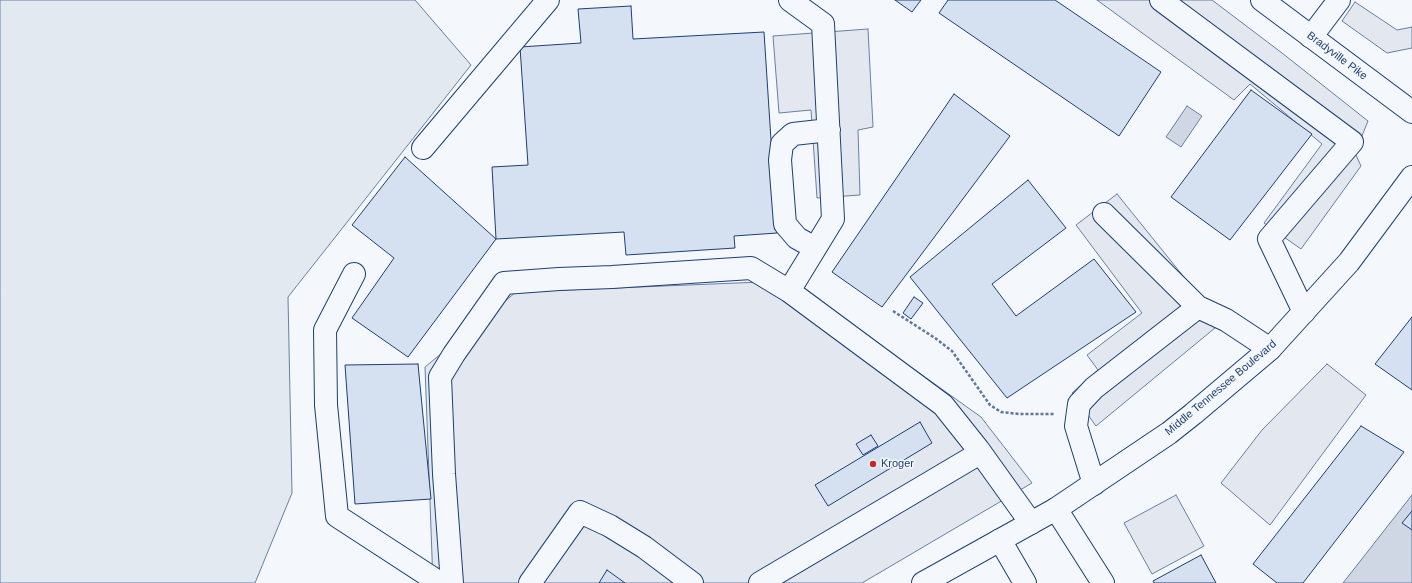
<!DOCTYPE html>
<html>
<head>
<meta charset="utf-8">
<style>
	body { margin:0 }
	canvas { display:block; background:#f4f7fb }
</style>
</head>
<body>
<canvas width="1412" height="583"></canvas>
<script>
const ctx = document.querySelector('canvas').getContext('2d');
ctx.lineJoin = 'round';
function fill(path, color) { ctx.fillStyle = color; ctx.fill(path, 'evenodd'); }
const poly = rows => new Path2D(rows.map(r => 'M' + r).join(''));
function trace(path, color, width, dash) { ctx.strokeStyle = color; ctx.lineWidth = width; ctx.lineCap = dash ? 'butt' : 'round'; ctx.setLineDash(dash || []); ctx.stroke(path); }
function drawText(font, color, halo, rows, align = 'center') {
  ctx.font = font + ' Arial,sans-serif'; ctx.lineWidth = 3; ctx.setLineDash([]); ctx.textBaseline = 'middle'; ctx.strokeStyle = halo; ctx.fillStyle = color; for (const [text, x, y, turn = 0] of rows) {
    ctx.save(); ctx.translate(x, y); ctx.rotate((+turn || 0) * Math.PI / 180); ctx.textAlign = isNaN(turn) ? turn : align; if (halo) ctx.strokeText(text, 0, 0); ctx.fillText(text, 0, 0); ctx.restore();
  }
}
const green = poly([
	[0,0,415,0,471,65,288,297,292,493,255,583,0,583,0,0]
]);
const parking = poly([
	[1097,0,1212,0,1282,53,1368,121,1355,153,1361,166,1301,249,1264,223,1322,144,1250,84,1234,100,1097,0],
	[1355,2,1397,30,1412,27,1412,48,1387,53,1342,21,1355,2],
	[868,29,873,127,858,130,860,195,817,198,811,110,779,113,773,36,868,29],
	[1117,194,1221,323,1096,426,1072,393,1098,370,1087,355,1142,313,1076,225,1117,194],
	[762,282,818,301,981,417,1032,483,862,583,433,583,425,367,516,292,762,282],
	[1327,364,1366,395,1270,525,1221,483,1262,430,1327,364],
	[1176,495,1204,546,1152,574,1124,523,1176,495]
]);
const water = poly([
	[1187,106,1202,116,1181,147,1166,137,1187,106],
	[1412,495,1412,583,1343,583,1412,495]
]);
const building = poly([
	[895,0,921,0,912,12,895,0],
	[948,0,1055,0,1161,72,1119,136,939,13,948,0],
	[631,6,633,39,764,32,777,233,734,236,735,248,626,255,624,232,496,239,492,167,528,165,520,47,581,43,578,9,631,6],
	[1251,90,1312,134,1230,240,1171,197,1251,90],
	[954,94,1010,136,882,307,832,272,954,94],
	[405,157,496,239,408,357,352,318,394,258,352,225,405,157],
	[1028,180,1066,228,992,284,1016,316,1094,259,1136,312,1007,398,910,277,1028,180],
	[914,297,923,303,911,319,903,313,914,297],
	[1412,317,1412,390,1375,364,1412,317],
	[418,364,431,499,355,504,345,365,418,364],
	[920,422,932,443,828,506,815,485,920,422],
	[1361,426,1404,452,1303,583,1277,583,1253,564,1361,426],
	[871,435,878,446,863,455,856,444,871,435],
	[1412,511,1412,530,1402,523,1412,511],
	[1201,555,1216,583,1154,583,1153,581,1201,555],
	[607,570,625,583,599,583,607,570]
]);
const path = poly([
	[893,311,935,338,952,351,990,405,1001,412,1019,414,1055,414]
]);
const minor = poly([
	[1161,0,1352,142,1269,239,1304,312],
	[1311,37,1339,0],
	[423,148,548,0],
	[1104,214,1198,307],
	[815,248,797,238,785,224,780,160,782,144,793,134,829,130],
	[354,274,325,330,326,405,337,516,440,583],
	[789,291,833,219,823,24,790,0],
	[1094,484,1076,426,1079,404,1094,388,1198,307,1226,320,1270,349],
	[1056,509,1103,583],
	[1000,540,1025,583],
	[452,583,444,474,440,377,454,354,504,283,559,279,612,277,751,268,789,291,943,405,978,449,1031,523],
	[530,583,580,512,610,526,644,547,692,583],
	[760,583,980,453]
]);
const major = poly([
	[1262,0,1412,112],
	[923,583,1056,509,1169,433,1193,414,1270,349,1349,262,1412,177]
]);
const markers = [
	[873,464,4,"#c62828"]
];
const streetNames = [
	["Bradyville Pike",1337,56,37],
	["Middle Tennessee Boulevard",1221,388,-40]
];
const poiNames = [
	["Kroger",881,464]
];
fill(green, '#e3e9f0');
trace(green, '#687fa3', 1);
fill(parking, '#e3e8f0');
trace(parking, '#687fa3', 1);
fill(water, '#cfd7e4');
trace(water, '#687fa3', 1);
fill(building, '#d5e0f0');
trace(building, '#1d3f73', 1);
trace(minor, '#1d3f73', 24);
trace(major, '#1d3f73', 24);
trace(path, '#5e769c', 2.5, [3, 2]);
trace(minor, '#f4f7fb', 22);
trace(major, '#f4f7fb', 22);
for (const [x, y, r, color] of markers) { const dot = new Path2D(); dot.arc(x, y, r, 0, 2 * Math.PI); ctx.fillStyle = color; ctx.fill(dot); trace(dot, '#f4f7fb', 1.5); }
drawText('11px', '#1d3f73', '#f4f7fb', streetNames);
drawText('11px', '#1d3f73', '#f4f7fb', poiNames, 'left');
</script>
</body>
</html>
